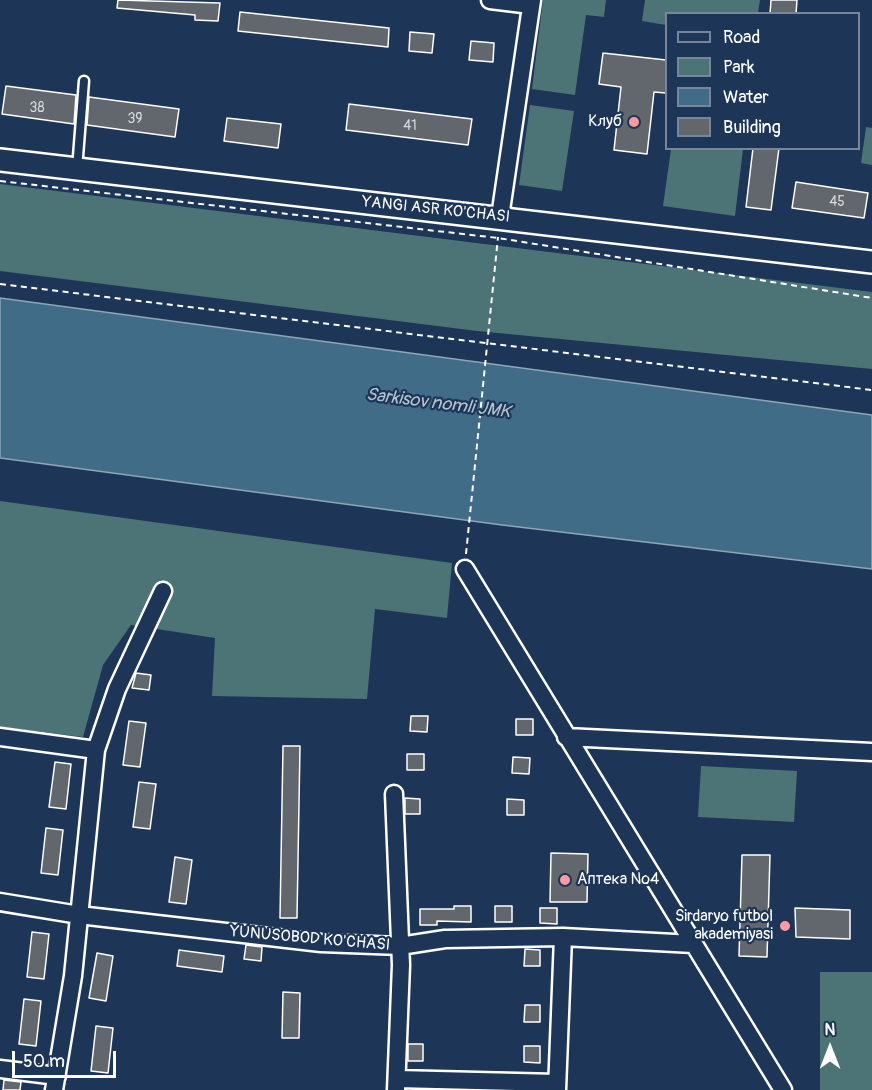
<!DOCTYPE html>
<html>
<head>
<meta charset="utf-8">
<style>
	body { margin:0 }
	#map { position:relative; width:872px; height:1090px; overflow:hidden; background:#1d3557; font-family:Pangolin,sans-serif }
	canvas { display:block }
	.legend { position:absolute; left:665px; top:12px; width:195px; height:138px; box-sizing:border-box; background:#1d3557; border:2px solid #77869a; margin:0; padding:8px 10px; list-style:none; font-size:18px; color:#fff }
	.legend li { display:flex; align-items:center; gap:12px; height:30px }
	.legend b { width:30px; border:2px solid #77869a }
	.north { position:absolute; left:800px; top:1018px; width:60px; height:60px; -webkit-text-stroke:4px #1d3557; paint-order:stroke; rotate:0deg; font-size:16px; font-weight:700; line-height:24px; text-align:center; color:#fff }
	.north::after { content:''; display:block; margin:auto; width:21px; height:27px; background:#fff; clip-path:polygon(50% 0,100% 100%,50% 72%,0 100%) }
	.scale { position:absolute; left:12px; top:1051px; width:104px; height:27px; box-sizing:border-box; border:3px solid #fff; border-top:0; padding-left:8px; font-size:18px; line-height:21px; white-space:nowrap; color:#fff; -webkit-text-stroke:4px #1d3557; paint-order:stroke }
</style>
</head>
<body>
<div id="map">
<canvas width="872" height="1090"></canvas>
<ul class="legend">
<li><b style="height:8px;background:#1d3557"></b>Road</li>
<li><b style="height:16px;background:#4c7376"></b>Park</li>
<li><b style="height:16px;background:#416c88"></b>Water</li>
<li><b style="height:16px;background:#62666d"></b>Building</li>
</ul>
<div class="north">N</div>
<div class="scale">50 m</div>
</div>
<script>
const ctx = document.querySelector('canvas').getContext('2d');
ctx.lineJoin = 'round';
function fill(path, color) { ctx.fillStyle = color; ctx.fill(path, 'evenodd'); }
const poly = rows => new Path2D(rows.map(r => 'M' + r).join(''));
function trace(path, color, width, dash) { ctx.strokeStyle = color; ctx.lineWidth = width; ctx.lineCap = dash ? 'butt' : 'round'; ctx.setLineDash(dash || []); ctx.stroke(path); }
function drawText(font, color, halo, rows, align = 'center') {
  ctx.font = font + ' Pangolin,sans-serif'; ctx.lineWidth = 4.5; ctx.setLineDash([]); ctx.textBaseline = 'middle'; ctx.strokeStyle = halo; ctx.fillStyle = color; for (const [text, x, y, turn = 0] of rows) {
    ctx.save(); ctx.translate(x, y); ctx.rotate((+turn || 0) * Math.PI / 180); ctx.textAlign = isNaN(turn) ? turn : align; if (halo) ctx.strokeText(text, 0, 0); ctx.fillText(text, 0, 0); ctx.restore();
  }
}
const green = poly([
	[543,0,606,0,604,17,586,15,575,95,532,89],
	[645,0,760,0,758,13,666,14,666,25,642,21],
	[530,105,574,111,562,191,519,185],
	[866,127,872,128,872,165,861,163],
	[671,149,743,149,735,216,663,206],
	[0,184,872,292,872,369,477,331,0,271],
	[0,501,452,563,447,618,375,609,367,699,212,696,215,638,131,625,103,665,83,737,0,727],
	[701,766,797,771,794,822,698,817],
	[820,972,872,972,872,1090,820,1090]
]);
const water = poly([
	[0,298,872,415,872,569,502,525,0,458,0,298]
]);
const building = poly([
	[118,0,220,3,218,21,195,20,195,15,117,8,118,0],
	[771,0,797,0,796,14,770,14,771,0],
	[240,12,389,28,388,47,238,31,240,12],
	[410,32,434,34,432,53,409,51,410,32],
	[471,41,494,43,493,62,469,60,471,41],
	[603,53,666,60,666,93,654,92,647,154,614,150,621,87,599,84,603,53],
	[6,86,76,95,74,124,2,114,6,86],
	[89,97,179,109,175,137,87,125,89,97],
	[349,104,472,119,468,145,346,130,349,104],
	[227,118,281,124,278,148,224,141,227,118],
	[753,148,779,148,771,210,746,207,753,148],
	[796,182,868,193,864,218,792,208,796,182],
	[136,673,151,675,149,690,132,688,136,673],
	[411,716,428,716,427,732,410,731,411,716],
	[516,719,533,719,533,735,516,735,516,719],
	[129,721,146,723,140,767,123,765,129,721],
	[283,746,300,746,297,918,280,918,283,746],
	[407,754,424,754,424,770,407,770,407,754],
	[513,757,530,758,529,774,512,773,513,757],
	[55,762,71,764,66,809,49,807,55,762],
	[139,782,156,784,150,829,133,827,139,782],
	[405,798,420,799,420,814,405,814,405,798],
	[507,799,524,800,524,815,507,815,507,799],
	[46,828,63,830,58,875,41,873,46,828],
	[551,853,588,854,587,902,550,902,551,853],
	[742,855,770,855,767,957,739,956,742,855],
	[175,857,192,860,186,904,169,902,175,857],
	[454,906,471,906,471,922,437,921,437,925,420,925,420,909,454,909,454,906],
	[495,906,512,906,512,922,495,922,495,906],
	[540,908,557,908,557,924,540,923,540,908],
	[795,908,850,910,850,939,796,937,795,908],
	[32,932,49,934,44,979,27,977,32,932],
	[246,945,262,947,261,961,244,959,246,945],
	[525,949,540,950,540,966,524,966,525,949],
	[179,950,224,956,222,972,177,966,179,950],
	[97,953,113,956,106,1001,89,998,97,953],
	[283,992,300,993,299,1038,282,1038,283,992],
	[24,999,41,1001,36,1046,19,1044,24,999],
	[525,1005,540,1005,540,1022,524,1022,525,1005],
	[96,1026,113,1028,108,1073,91,1071,96,1026],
	[408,1044,423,1044,423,1061,408,1061,408,1044],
	[524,1046,540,1046,540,1063,524,1062,524,1046],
	[4,1080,21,1082,20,1090,3,1090,4,1080]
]);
const path = poly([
	[0,181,498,238,872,298],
	[0,284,872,390],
	[466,554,498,237]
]);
const service = poly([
	[77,169,84,81]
]);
const minor = poly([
	[490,0,531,5],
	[500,217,532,0],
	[465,569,783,1090],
	[0,737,96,750],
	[566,737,872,752],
	[394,794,401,965,396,1090],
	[0,902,79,915,321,943,400,946,445,939,563,937,693,944],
	[0,1069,57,1076],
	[397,1079,557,1083],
	[54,1090,73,976,96,750,117,689,163,591],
	[557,1090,563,937]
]);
const tertiary = poly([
	[0,160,872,262]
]);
const markers = [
	[634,122,6,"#ff9aa2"],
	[565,880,6,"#ff9aa2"],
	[785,926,6,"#ff9aa2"]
];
const numberNames = [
	["38",37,108],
	["39",135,119],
	["41",410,126],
	["45",837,202]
];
const poiNames = [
	["Клуб",622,122],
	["Аптека №4",577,880,"left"],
	["Sirdaryo futbol",773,917],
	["akademiyasi",773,935]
];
const streetNames = [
	["YANGI ASR KO'CHASI",436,210,6],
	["YUNUSOBOD KO'CHASI",310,939,5]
];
const waterNames = [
	["Sarkisov nomli JMK",438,404,7]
];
fill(green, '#4c7376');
fill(water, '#416c88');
trace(water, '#8da7b8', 1.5);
fill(building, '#62666d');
trace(building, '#fff', 1.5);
trace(service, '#fff', 13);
trace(minor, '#fff', 21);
trace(tertiary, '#fff', 26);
trace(path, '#fff', 2, [6, 4.5]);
trace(service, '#1d3557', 8);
trace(minor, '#1d3557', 16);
trace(tertiary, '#1d3557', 21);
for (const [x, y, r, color] of markers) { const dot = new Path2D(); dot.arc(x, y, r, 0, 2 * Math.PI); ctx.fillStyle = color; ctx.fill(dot); trace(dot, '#1d3557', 2); }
drawText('14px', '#d8d9da', null, numberNames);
drawText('16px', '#fff', '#1d3557', poiNames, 'right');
drawText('16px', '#fff', '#1d3557', streetNames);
drawText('italic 18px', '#b3c4cf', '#1d3557', waterNames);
</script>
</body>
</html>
